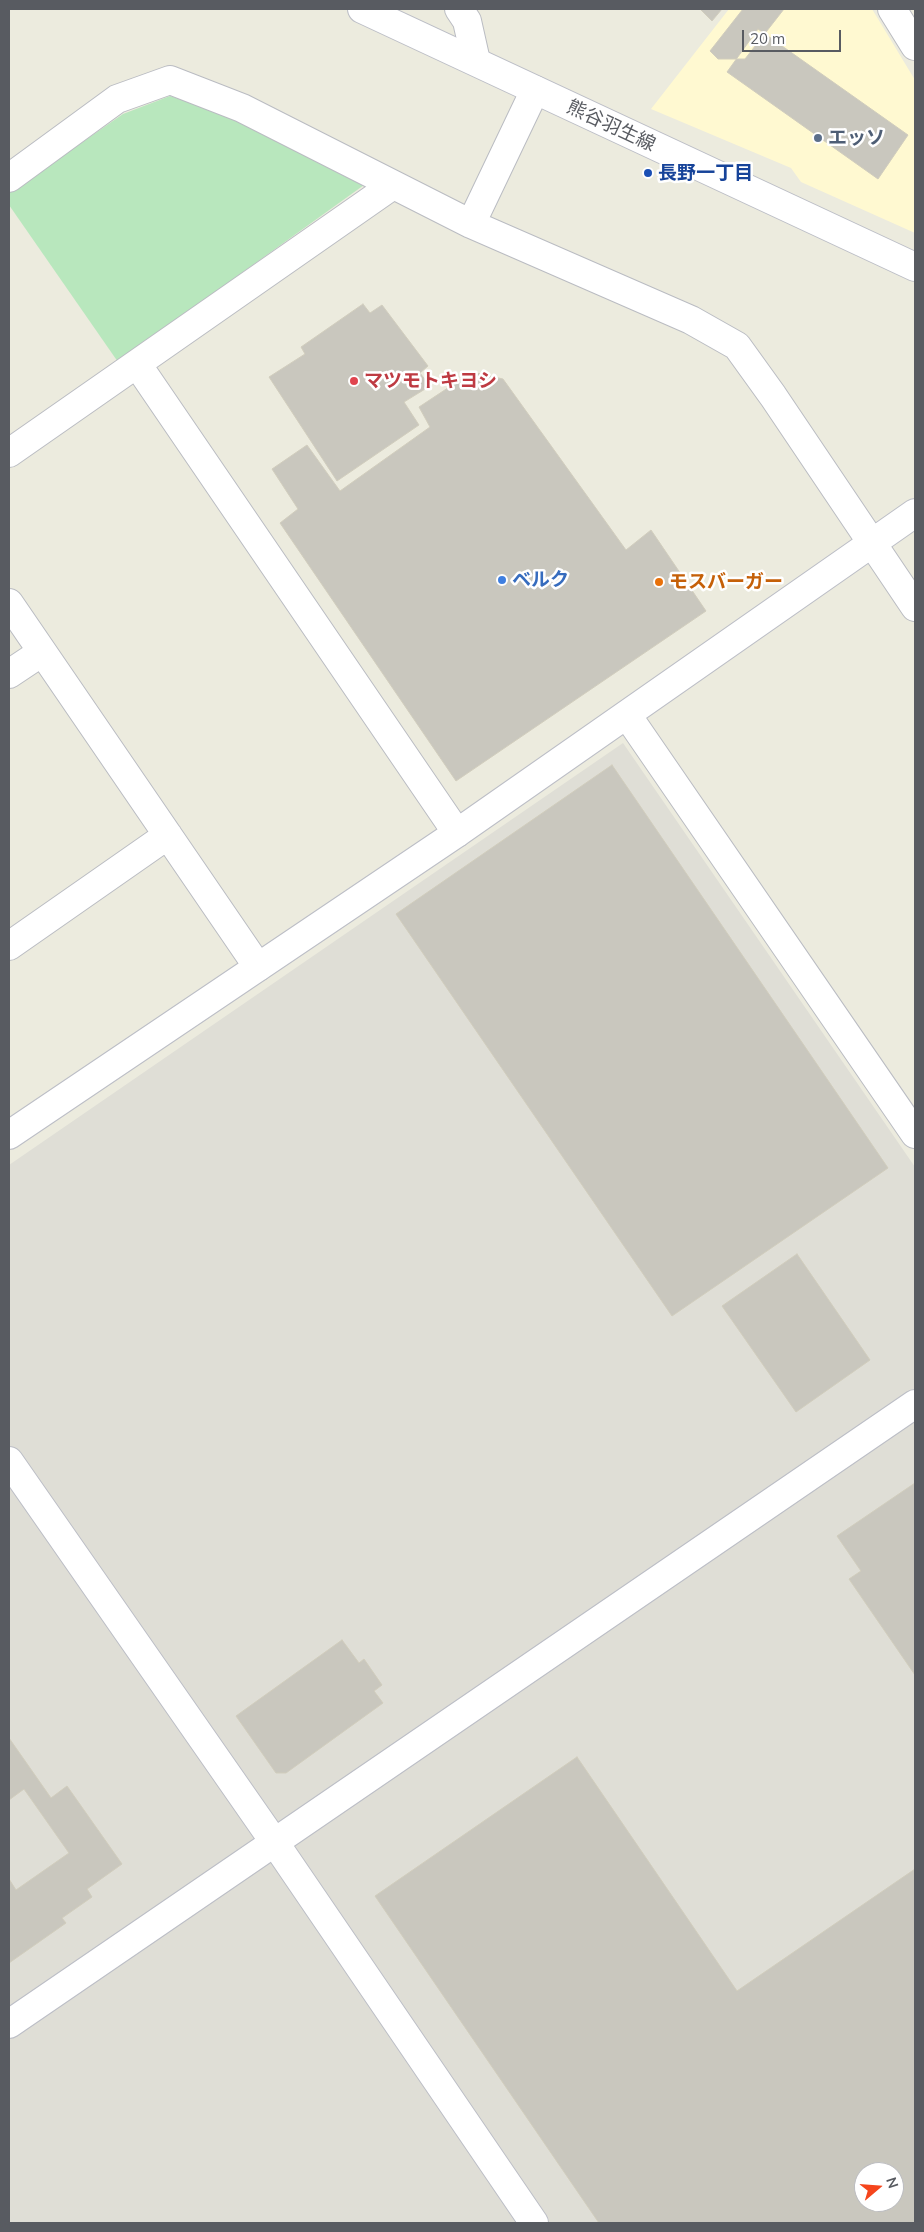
<!DOCTYPE html>
<html>
<head>
<meta charset="utf-8">
<style>
	body { margin:0 }
	#map { position:relative; width:924px; height:2232px; overflow:hidden; background:#ecebde; font-family:Mulish,sans-serif }
	canvas { display:block }
	.frame { position:absolute; inset:0; border:10px solid #585b61; pointer-events:none }
	.north { position:absolute; left:854px; top:2162px; width:50px; height:50px; box-sizing:border-box; background:#fff; border:1px solid #bcbdc0; border-radius:50%; rotate:72deg; font-size:14px; font-weight:700; line-height:20px; text-align:center; color:#585b61 }
	.north::after { content:''; display:block; margin:auto; width:18px; height:22px; background:#f5451c; clip-path:polygon(50% 0,100% 100%,50% 72%,0 100%) }
	.scale { position:absolute; left:742px; top:30px; width:99px; height:22px; box-sizing:border-box; border:2px solid #585b61; border-top:0; padding-left:6px; font-size:15px; line-height:18px; white-space:nowrap; color:#585b61; -webkit-text-stroke:4px #fff; paint-order:stroke }
</style>
</head>
<body>
<div id="map">
<canvas width="924" height="2232"></canvas>
<div class="frame"></div>
<div class="north">N</div>
<div class="scale">20 m</div>
</div>
<script>
const ctx = document.querySelector('canvas').getContext('2d');
ctx.lineJoin = 'round';
function fill(path, color) { ctx.fillStyle = color; ctx.fill(path, 'evenodd'); }
const poly = rows => new Path2D(rows.map(r => 'M' + r).join(''));
function trace(path, color, width, dash) { ctx.strokeStyle = color; ctx.lineWidth = width; ctx.lineCap = dash ? 'butt' : 'round'; ctx.setLineDash(dash || []); ctx.stroke(path); }
function drawText(font, color, halo, rows, align = 'center') {
  ctx.font = font + ' Mulish,"Noto Sans JP",sans-serif'; ctx.lineWidth = 5; ctx.setLineDash([]); ctx.textBaseline = 'middle'; ctx.strokeStyle = halo; ctx.fillStyle = color; for (const [text, x, y, turn = 0] of rows) {
    ctx.save(); ctx.translate(x, y); ctx.rotate((+turn || 0) * Math.PI / 180); ctx.textAlign = isNaN(turn) ? turn : align; if (halo) ctx.strokeText(text, 0, 0); ctx.fillText(text, 0, 0); ctx.restore();
  }
}
const commercial = poly([
	[729,9,872,9,915,80,915,233,801,182,791,168,651,109]
]);
const industrial = poly([
	[623,743,915,1167,915,2223,9,2223,9,1165],
	[864,2172,894,2172,894,2202,864,2202]
]);
const green = poly([
	[170,96,235,118,364,185,118,362,9,205,9,193,123,114]
]);
const building = poly([
	[700,9,722,9,712,21,700,9],
	[743,9,784,9,745,59,718,59,710,51,743,9],
	[758,29,908,135,878,179,727,72,758,29],
	[363,304,370,313,382,305,428,366,420,373,430,386,404,402,419,425,337,481,269,377,305,354,301,347,363,304],
	[472,372,503,379,626,550,651,530,706,611,456,781,280,523,298,509,272,469,307,445,340,491,430,427,419,407,472,372],
	[612,765,888,1168,672,1316,396,914,612,765],
	[797,1254,870,1360,796,1412,722,1306,797,1254],
	[915,1483,915,1675,849,1579,861,1571,837,1536,915,1483],
	[342,1640,359,1663,364,1659,382,1685,374,1691,383,1703,286,1773,276,1773,236,1716,342,1640],
	[9,1738,51,1798,67,1786,122,1864,87,1889,92,1897,62,1918,66,1923,9,1963,9,1879,16,1890,69,1853,24,1789,9,1800,9,1738],
	[577,1757,737,1991,915,1869,915,2223,599,2223,375,1896,577,1757],
	[864,2172,894,2172,894,2202,864,2202,864,2172]
]);
const street = poly([
	[459,9,467,21,476,61],
	[892,9,915,46],
	[535,90,471,224,691,320,737,346,773,396,915,607],
	[9,178,117,99,170,80,242,108,471,224],
	[137,364,457,833],
	[9,453,393,185],
	[9,603,258,967],
	[9,674,42,652],
	[627,715,915,1134],
	[9,946,168,835]
]);
const secondary = poly([
	[362,9,915,267],
	[9,1135,457,833,915,513],
	[9,1461,275,1843,534,2223],
	[9,2024,915,1404]
]);
const markers = [
	[818,138,5,"#5c6f8a"],
	[648,173,5,"#1a4fb4"],
	[354,381,5,"#e0444e"],
	[502,580,5,"#3f7fe0"],
	[659,582,5,"#e8710a"]
];
const streetNames = [
	["熊谷羽生線",611,126,25]
];
const serviceNames = [
	["エッソ",828,138]
];
const transitNames = [
	["長野一丁目",658,173]
];
const healthNames = [
	["マツモトキヨシ",364,381]
];
const shopNames = [
	["ベルク",512,580]
];
const foodNames = [
	["モスバーガー",669,582]
];
fill(commercial, '#fff9d1');
fill(industrial, '#dfded6');
fill(green, '#b8e7bd');
fill(building, '#c9c7be');
trace(building, '#d1cdbd', 1);
trace(street, '#babcc2', 30);
trace(secondary, '#bcbec6', 30);
trace(street, '#fff', 28);
trace(secondary, '#fff', 28);
for (const [x, y, r, color] of markers) { const dot = new Path2D(); dot.arc(x, y, r, 0, 2 * Math.PI); ctx.fillStyle = color; ctx.fill(dot); trace(dot, '#fff', 2); }
drawText('19px', '#585b61', '#fff', streetNames);
drawText('bold 19px', '#4e5e75', '#fff', serviceNames, 'left');
drawText('bold 19px', '#164399', '#fff', transitNames, 'left');
drawText('bold 19px', '#be3a42', '#fff', healthNames, 'left');
drawText('bold 19px', '#366cbe', '#fff', shopNames, 'left');
drawText('bold 19px', '#c56008', '#fff', foodNames, 'left');
</script>
</body>
</html>
